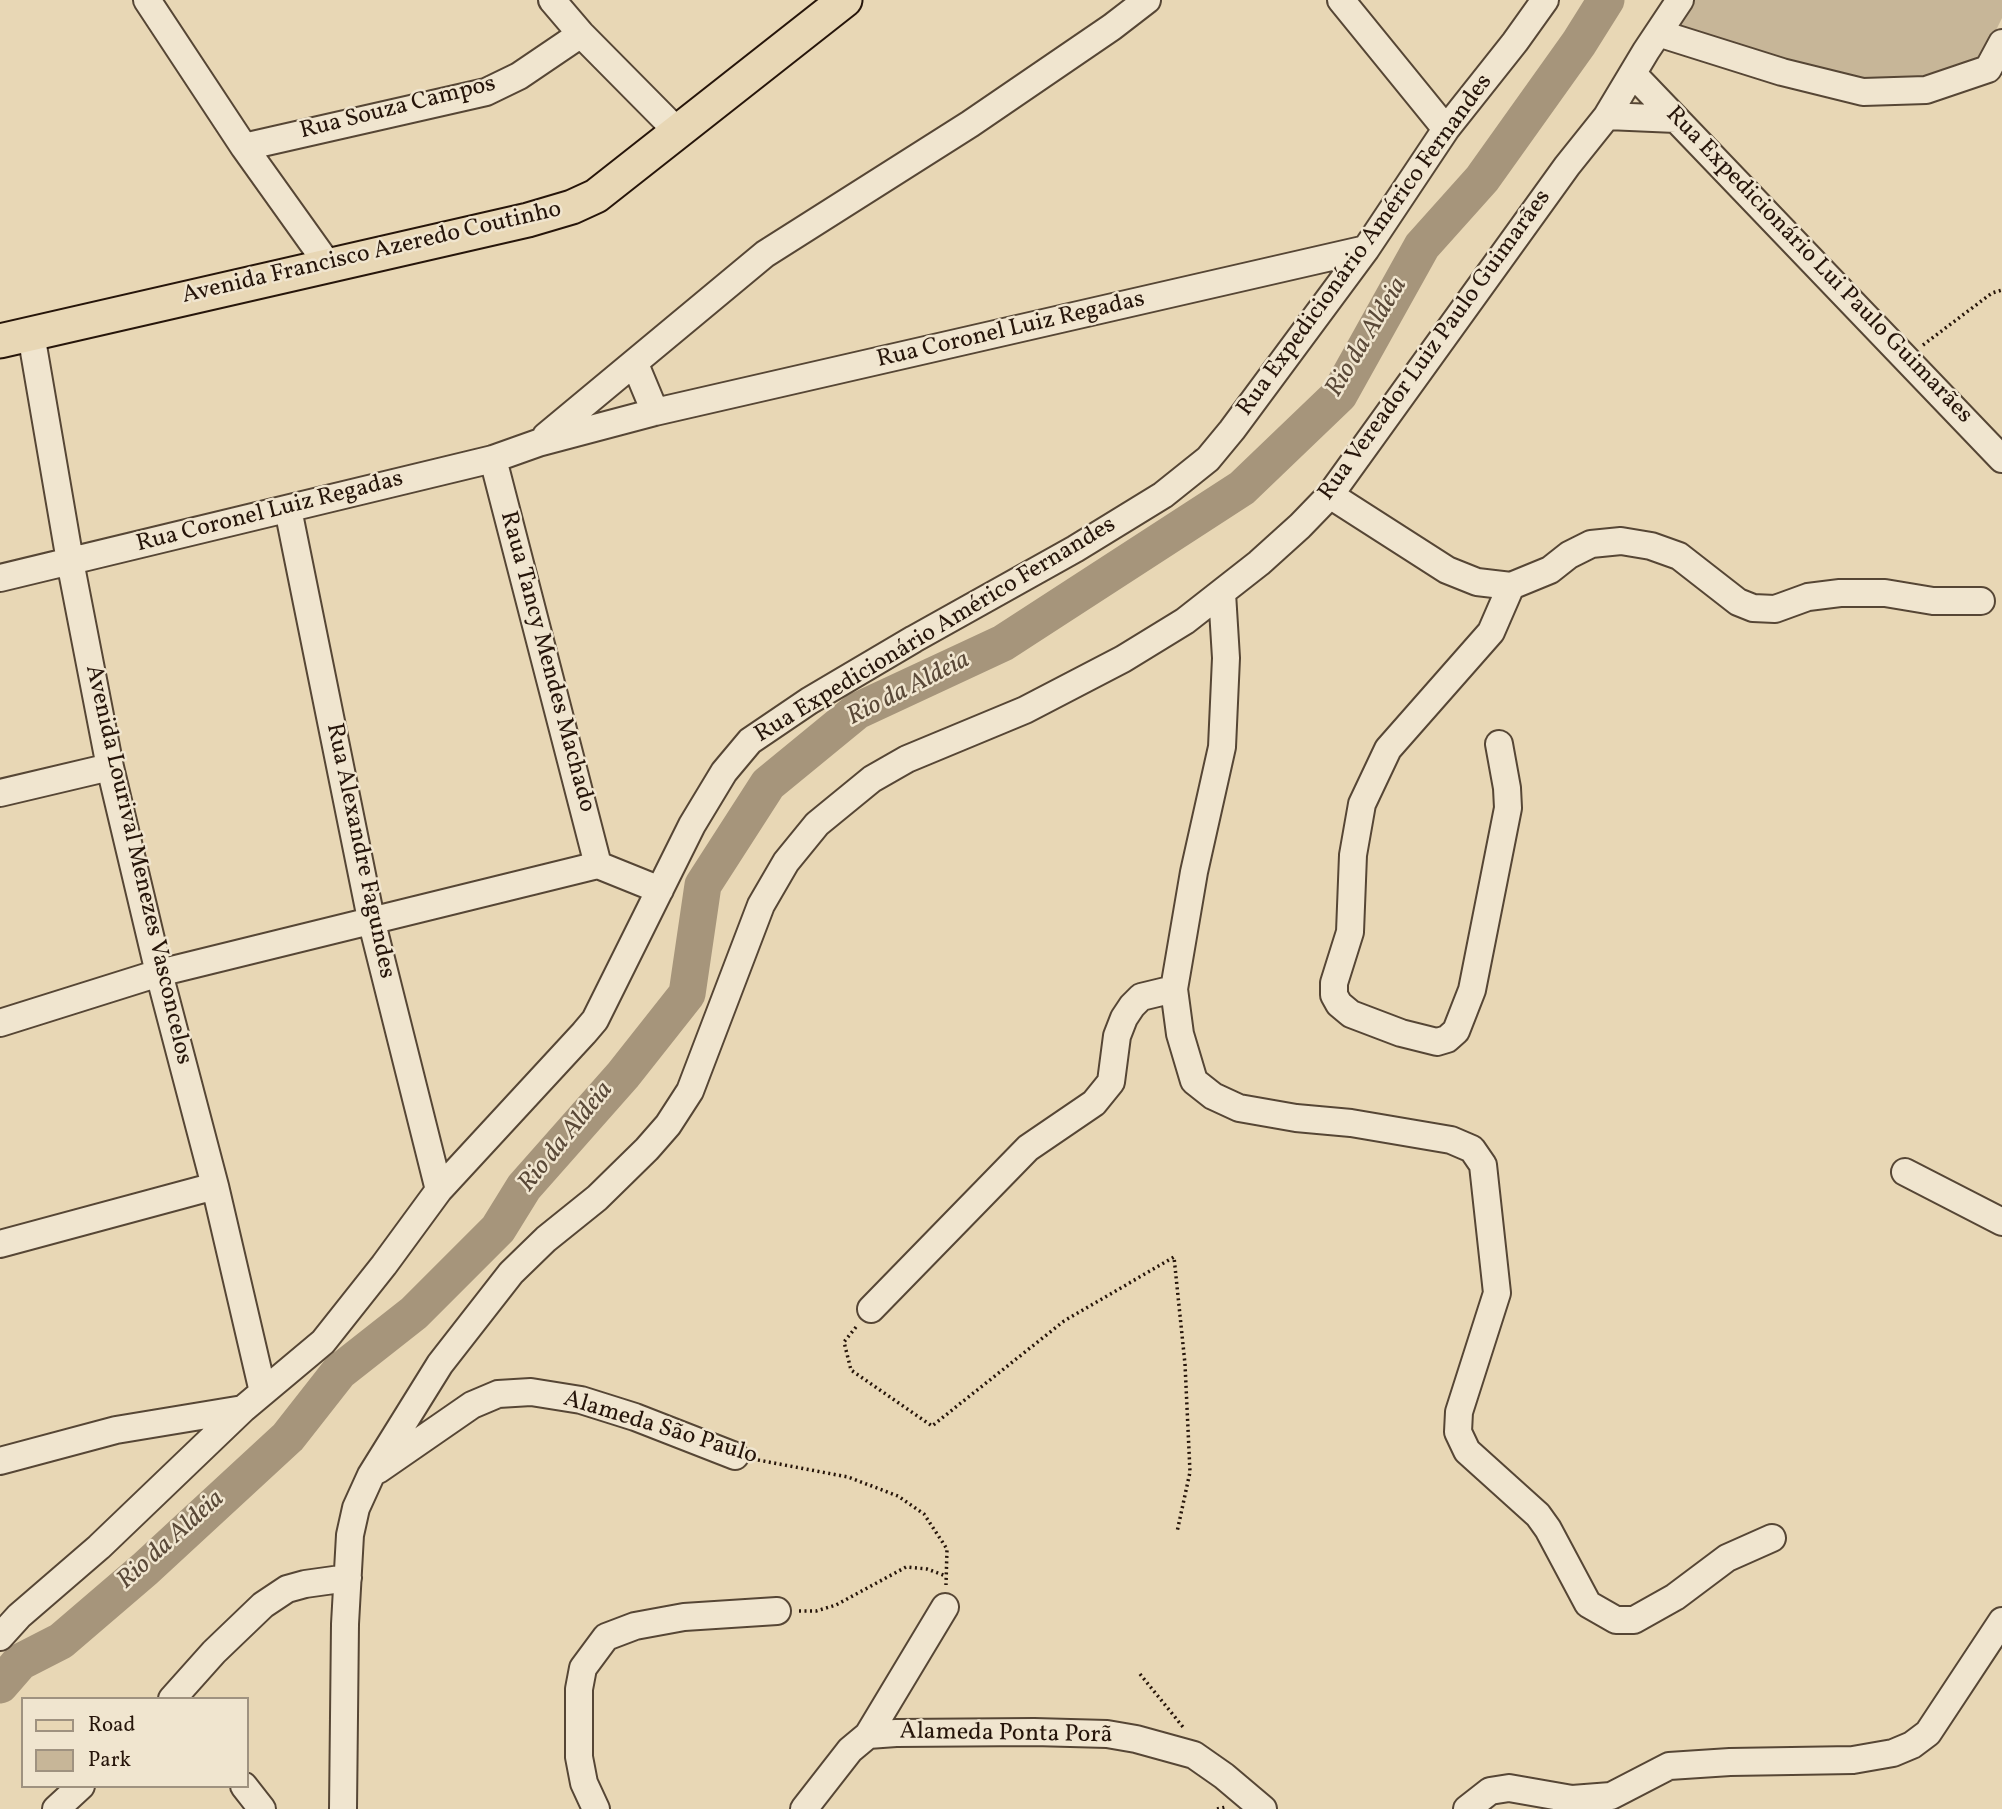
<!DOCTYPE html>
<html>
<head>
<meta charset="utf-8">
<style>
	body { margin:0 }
	#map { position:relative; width:2002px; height:1809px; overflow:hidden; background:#e8d7b5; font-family:Vollkorn,serif }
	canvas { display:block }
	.legend { position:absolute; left:21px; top:1697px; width:228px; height:91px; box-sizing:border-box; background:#f0e5cf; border:2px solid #9f9280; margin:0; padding:9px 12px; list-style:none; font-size:21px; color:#26150a }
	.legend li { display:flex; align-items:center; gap:14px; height:35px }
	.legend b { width:35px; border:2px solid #9f9280 }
</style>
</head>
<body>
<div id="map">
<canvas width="2002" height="1809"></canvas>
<ul class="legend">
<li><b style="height:9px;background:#e8d7b5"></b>Road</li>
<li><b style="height:19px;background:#c7b698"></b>Park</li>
</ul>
</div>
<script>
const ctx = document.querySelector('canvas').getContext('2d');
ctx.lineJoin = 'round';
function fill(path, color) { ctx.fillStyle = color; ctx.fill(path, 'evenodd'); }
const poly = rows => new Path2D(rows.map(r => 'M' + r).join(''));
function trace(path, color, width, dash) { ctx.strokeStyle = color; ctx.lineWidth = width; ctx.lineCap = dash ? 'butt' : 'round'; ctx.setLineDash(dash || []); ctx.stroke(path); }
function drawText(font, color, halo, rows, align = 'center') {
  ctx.font = font + ' Vollkorn,serif'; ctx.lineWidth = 5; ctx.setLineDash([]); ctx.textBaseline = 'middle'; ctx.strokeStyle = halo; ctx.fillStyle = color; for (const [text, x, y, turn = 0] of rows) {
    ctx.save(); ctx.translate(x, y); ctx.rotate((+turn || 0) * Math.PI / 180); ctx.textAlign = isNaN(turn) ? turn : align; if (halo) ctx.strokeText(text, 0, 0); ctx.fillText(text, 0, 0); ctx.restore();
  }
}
const green = poly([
	[1693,0,2002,0,2002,18,1983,57,1922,80,1855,81,1673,29]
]);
const river = poly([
	[0,1685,20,1662,61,1641,145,1569,288,1437,339,1372,414,1313,498,1229,524,1187,623,1075,687,994,703,885,768,784,857,711,1003,643,1242,488,1339,395,1422,246,1482,179,1579,43,1606,0]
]);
const path = poly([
	[1923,345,1992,293,2002,290],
	[856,1327,844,1342,851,1370,932,1426,1064,1321,1174,1257,1185,1364,1190,1472,1177,1532],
	[758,1460,848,1477,898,1496,924,1514,947,1549,946,1585],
	[799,1611,816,1611,836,1605,906,1567,927,1569,946,1576],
	[1140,1674,1183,1727],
	[1217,1809,1226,1807]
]);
const minor = poly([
	[147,0,244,147,486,92,519,76,581,34],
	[552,0,581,34,678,132],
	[1341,0,1446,129],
	[1658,33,1782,72,1863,92,1926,90,1988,69,2002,43],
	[1633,74,2002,459],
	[1607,116,1676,119],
	[244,147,329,266],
	[31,334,70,561,110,767,159,973,215,1186,263,1392],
	[635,364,655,412],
	[546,436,765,254,970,124,1112,27,1147,0],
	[493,459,598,865],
	[1330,495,1447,570,1477,582,1511,586,1550,570,1569,555,1591,544,1621,541,1651,546,1679,556,1738,602,1753,608,1775,609,1808,597,1840,593,1885,593,1933,601,1981,601],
	[288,509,371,919,439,1190],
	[0,578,493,459,538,443,655,412,1366,249],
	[1222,593,1226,658,1222,747,1194,872,1174,989,1180,1034,1194,1081,1213,1096,1239,1108,1296,1118,1351,1123,1451,1140,1472,1149,1483,1165,1497,1293,1459,1412,1458,1432,1467,1451,1538,1515,1548,1529,1588,1604,1616,1620,1634,1620,1675,1597,1727,1558,1772,1538],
	[1499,744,1507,788,1508,808,1472,990,1456,1031,1447,1039,1437,1042,1401,1033,1351,1014,1339,1004,1334,995,1334,983,1350,932,1353,855,1362,804,1388,749,1491,632,1511,586],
	[0,793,110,767],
	[0,1023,159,973,598,865,660,890],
	[1905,1172,2002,1222],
	[0,1244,215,1186],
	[871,1309,1028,1148,1094,1103,1111,1082,1117,1036,1124,1018,1132,1006,1141,997,1174,989],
	[0,1461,116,1430,243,1409],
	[378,1470,472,1405,498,1394,531,1392,581,1400,635,1417,735,1456],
	[0,1637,19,1616,99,1547,243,1409,323,1342,384,1265,439,1190,584,1033,595,1020,692,825,724,772,750,741,809,701,914,639,1075,549,1163,495,1208,459,1232,430,1366,249,1446,129,1515,42,1545,0],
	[172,1699,214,1652,263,1605,287,1589,305,1584,348,1578],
	[868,1735,945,1607],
	[244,1786,262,1809],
	[56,1809,81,1786],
	[343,1809,345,1624,350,1535,356,1508,371,1475,440,1364,511,1273,546,1239,597,1198,647,1149,668,1125,690,1091,761,905,786,862,817,824,872,779,907,759,1025,710,1123,659,1185,621,1259,563,1300,526,1330,495,1567,166,1607,116,1646,51,1680,0],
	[596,1809,584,1783,579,1757,579,1689,583,1668,606,1637,635,1626,684,1617,777,1611],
	[804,1809,850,1750,868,1735,896,1733,1034,1732,1107,1734,1136,1739,1194,1755,1224,1776,1263,1809],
	[1467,1809,1490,1791,1509,1788,1572,1799,1611,1796,1669,1766,1730,1762,1853,1760,1893,1753,1912,1745,1928,1733,2002,1621]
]);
const major = poly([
	[0,341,528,220,572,207,596,196,845,0]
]);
const streetNames = [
	["Rua Souza Campos",398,109,-14],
	["Rua Expedicionário Américo Fernandes",1366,246,-54],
	["Avenida Francisco Azeredo Coutinho",372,254,-13],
	["Rua Expedicionário Lui Paulo Guimarães",1818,266,46],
	["Rua Coronel Luiz Regadas",1011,331,-13],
	["Rua Vereador Luiz Paulo Guimarães",1436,346,-54],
	["Rua Coronel Luiz Regadas",270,513,-14],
	["Rua Expedicionário Américo Fernandes",936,631,-31],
	["Raua Tancy Mendes Machado",546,662,75],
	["Rua Alexandre Fagundes",359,851,78],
	["Avenida Lourival Menezes Vasconcelos",137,865,77],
	["Alameda São Paulo",660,1429,17],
	["Alameda Ponta Porã",1006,1735,1]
];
const waterNames = [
	["Rio da Aldeia",1368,338,-59],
	["Rio da Aldeia",909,690,-27],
	["Rio da Aldeia",567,1138,-51],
	["Rio da Aldeia",172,1541,-42]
];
fill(green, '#c7b698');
trace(river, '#a6957b', 37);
trace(minor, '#564635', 30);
trace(major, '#26150a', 37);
trace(path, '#26150a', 3.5, [2, 3.5]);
trace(minor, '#f0e5cf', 26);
trace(major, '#e8d7b5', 33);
drawText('24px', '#26150a', '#f0e5cf', streetNames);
drawText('italic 26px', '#594837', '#f0e5cf', waterNames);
</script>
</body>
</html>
